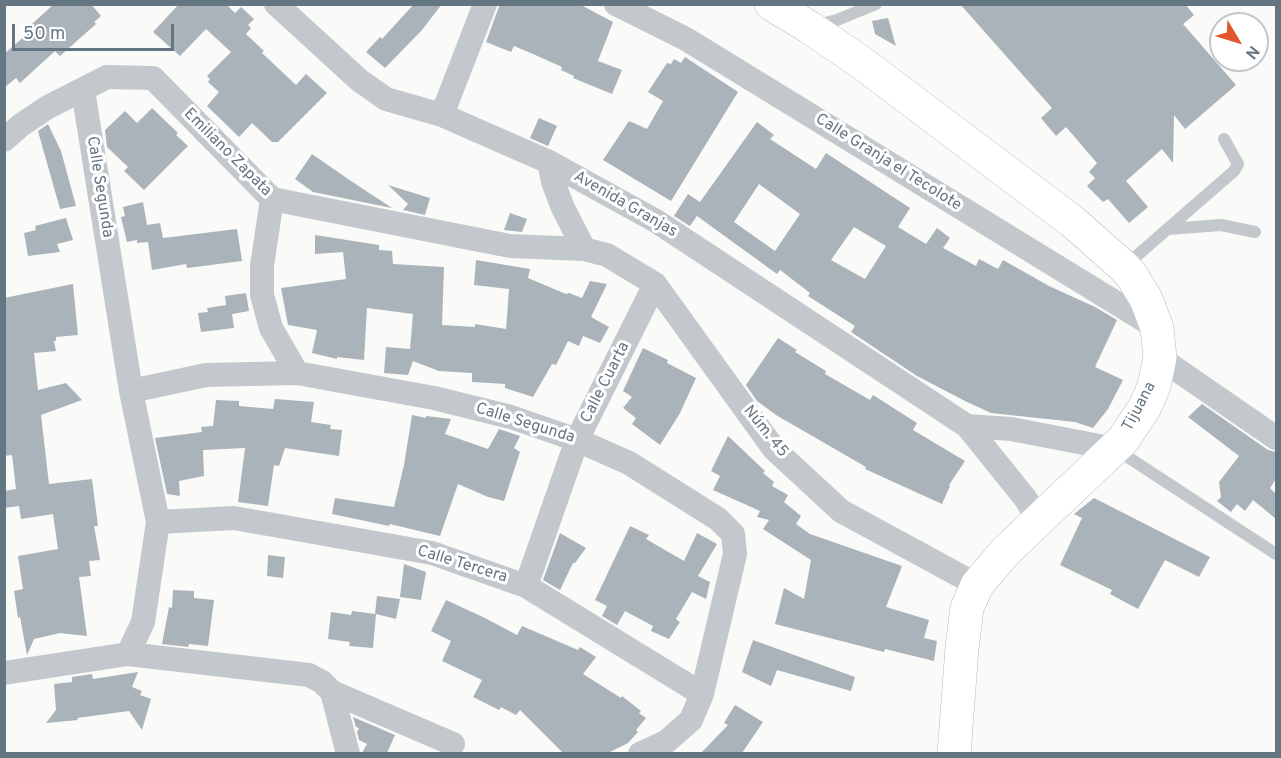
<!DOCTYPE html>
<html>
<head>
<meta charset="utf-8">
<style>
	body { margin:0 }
	#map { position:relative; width:1281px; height:758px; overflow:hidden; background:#fafaf8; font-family:Overpass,sans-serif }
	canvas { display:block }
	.frame { position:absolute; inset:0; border:6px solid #657683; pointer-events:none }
	.north { position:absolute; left:1209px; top:12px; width:60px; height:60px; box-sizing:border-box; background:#fff; border:2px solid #c1c8cd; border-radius:50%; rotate:128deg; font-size:16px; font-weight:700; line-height:24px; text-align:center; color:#657683 }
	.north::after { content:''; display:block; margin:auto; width:21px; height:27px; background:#e4572e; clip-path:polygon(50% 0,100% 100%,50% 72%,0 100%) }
	.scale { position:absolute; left:12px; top:24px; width:162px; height:27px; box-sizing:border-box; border:3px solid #657683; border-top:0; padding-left:8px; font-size:18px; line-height:21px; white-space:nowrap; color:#657683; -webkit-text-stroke:4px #fff; paint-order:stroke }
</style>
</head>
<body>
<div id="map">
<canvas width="1281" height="758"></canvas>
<div class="frame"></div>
<div class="north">N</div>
<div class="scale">50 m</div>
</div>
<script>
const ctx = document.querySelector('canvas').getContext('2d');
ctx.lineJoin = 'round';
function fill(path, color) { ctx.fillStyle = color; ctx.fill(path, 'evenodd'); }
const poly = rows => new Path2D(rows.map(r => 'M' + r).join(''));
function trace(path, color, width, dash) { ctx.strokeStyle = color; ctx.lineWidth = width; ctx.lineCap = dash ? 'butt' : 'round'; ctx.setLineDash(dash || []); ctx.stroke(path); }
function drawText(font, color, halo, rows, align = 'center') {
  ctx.font = font + ' Overpass,sans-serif'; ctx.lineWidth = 6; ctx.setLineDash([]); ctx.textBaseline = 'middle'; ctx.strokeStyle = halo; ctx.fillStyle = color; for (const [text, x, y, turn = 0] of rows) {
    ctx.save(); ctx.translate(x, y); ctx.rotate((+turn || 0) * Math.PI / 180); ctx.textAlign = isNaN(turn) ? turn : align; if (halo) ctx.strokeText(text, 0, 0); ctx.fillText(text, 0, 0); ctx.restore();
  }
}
const building = poly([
	[54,4,91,4,101,16,94,22,96,24,60,56,55,51,20,83,16,78,4,88,4,54,35,27,32,24],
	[179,4,226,4,235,13,241,7,254,19,248,25,251,28,246,34,264,51,262,53,296,85,306,74,327,93,278,142,272,142,252,123,239,137,207,106,219,92,208,82,210,79,207,76,231,52,206,29,180,56,153,32],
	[414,4,442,4,422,30,385,68,366,52,380,37,382,39],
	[500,4,579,4,613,22,598,61,622,70,612,94,573,78,574,76,561,70,562,67,533,54,514,46,511,52,486,42],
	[960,4,1185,4,1194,15,1183,24,1236,85,1185,129,1174,115,1173,163,1162,149,1126,181,1148,207,1129,223,1108,199,1103,202,1087,186,1095,178,1089,172,1097,163,1066,127,1056,136,1041,118,1052,108],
	[888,18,896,46,875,34,872,21],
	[685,57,738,92,671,201,603,160,629,121,647,129,663,101,648,92,667,63,671,64,674,59,681,63],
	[152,108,178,133,176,135,188,146,144,190,124,171,128,167,107,147,105,130,125,111,137,123],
	[539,118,557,126,548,146,530,138],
	[757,122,774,135,770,139,816,169,826,153,910,208,898,227,926,244,937,228,950,238,943,248,976,266,979,259,998,269,1003,260,1049,286,1095,307,1117,320,1095,367,1123,380,1108,409,1093,428,1075,422,991,413,965,401,917,376,851,332,855,326,808,296,810,293,780,270,777,274,697,216,690,226,674,216,688,194,700,202],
	[759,184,800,214,775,251,734,222],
	[854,227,886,246,865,279,831,260],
	[48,124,61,151,76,206,60,209,38,131],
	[312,154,351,181,392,208,313,192,295,179],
	[388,185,430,198,425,215,403,210,408,204],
	[143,202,147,225,160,223,163,238,237,229,242,261,187,268,186,264,152,270,148,242,137,243,137,240,127,242,121,217,125,216,123,207],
	[510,213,527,219,522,232,504,230],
	[66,218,73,240,57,244,60,252,28,256,24,233,36,230,35,226],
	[315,235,379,245,379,250,392,251,393,264,444,267,442,325,475,327,475,324,506,329,509,289,474,285,476,260,530,269,528,278,566,294,569,293,582,298,590,281,607,284,591,317,609,327,600,343,583,336,579,346,568,341,556,365,552,364,533,397,505,388,505,384,472,382,472,373,439,371,413,361,408,375,384,373,386,347,410,349,413,314,367,308,364,360,337,357,337,359,312,353,317,330,288,325,281,288,346,279,343,252,315,254],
	[73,284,78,335,56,337,56,341,54,341,56,351,34,353,38,390,66,383,82,400,41,415,49,484,92,479,98,526,94,526,100,560,89,561,91,576,79,577,87,636,60,633,34,639,27,655,20,617,18,618,14,591,23,589,18,556,58,549,53,514,21,519,19,506,4,508,4,491,16,489,12,455,4,456,4,298],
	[246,293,249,311,232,314,234,328,201,332,198,313,208,312,207,308,226,305,225,296],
	[778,338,797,350,795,352,826,371,825,374,870,400,873,395,917,423,913,430,965,461,949,485,950,486,942,504,865,469,866,467,776,415,757,401,746,385],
	[643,348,668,360,667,363,696,378,680,413,660,445,632,424,636,418,623,408,632,397,623,391],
	[275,399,314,402,311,422,331,425,330,429,342,430,339,456,285,448,279,466,274,465,268,506,238,502,245,448,203,450,204,476,179,481,180,496,167,494,155,438,202,432,201,427,213,426,216,400,239,401,239,406,273,409],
	[1202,404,1268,450,1276,452,1276,479,1270,488,1276,494,1276,519,1253,500,1245,511,1237,504,1231,512,1217,501,1221,497,1219,482,1239,456,1188,417],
	[412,415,426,418,426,416,451,419,445,434,488,449,499,429,520,436,514,448,520,452,504,501,488,497,458,484,440,536,390,524,389,526,332,514,335,498,394,507,404,465],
	[728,436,765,471,763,473,774,482,772,486,788,495,784,502,801,516,796,524,810,534,902,566,886,607,929,620,924,638,937,641,934,661,885,649,884,652,775,624,784,588,804,599,811,560,763,529,769,520,757,517,760,511,713,490,720,476,711,471],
	[1094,498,1210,557,1199,577,1165,560,1138,609,1110,594,1112,590,1060,565,1082,518,1074,514],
	[630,526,649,535,646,539,684,561,697,533,717,544,698,576,710,582,706,599,692,592,676,619,680,622,669,639,651,631,653,626,625,611,617,625,602,616,607,606,595,600],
	[560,533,586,548,575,563,573,563,560,590,543,580],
	[268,555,285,557,283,578,267,576],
	[404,564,426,572,421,600,400,597],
	[173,590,194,591,194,598,214,600,208,646,189,644,188,647,162,644,169,607,172,608],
	[377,596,400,599,396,619,376,614,373,648,349,646,350,642,328,639,331,612,351,615,352,611,375,614],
	[446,600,485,618,517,635,522,626,578,650,580,647,596,657,583,674,621,698,622,696,641,711,639,713,646,718,636,730,638,732,628,743,608,753,563,753,520,710,516,715,501,707,499,710,473,697,482,680,442,661,451,641,431,631],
	[753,640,855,677,851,691,777,670,771,686,742,672],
	[138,672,132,687,142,691,140,695,151,699,142,730,129,711,77,718,78,720,46,723,56,710,54,684,72,682,72,677,92,674,93,679],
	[735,705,763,722,742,753,701,753,728,725,724,723],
	[353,717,395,735,387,753,362,753,367,744,359,740,357,732,359,728,356,727]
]);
const lane = poly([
	[816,25,837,20,876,4],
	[1168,229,1221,225,1255,232],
	[1125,266,1234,171,1238,164,1224,139],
	[1117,450,1276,554]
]);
const street = poly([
	[276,4,359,80,386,99,442,115,549,162,656,221,967,426,1025,498,1039,520],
	[616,4,686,39,1157,328],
	[83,90,131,391,158,522,143,622,128,654],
	[442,115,485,4],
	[4,140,21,125,48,107,107,77,153,78,272,199,510,246,584,249,607,255,655,284,774,449,841,511,977,585],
	[549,162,553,182,563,208,584,249],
	[272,199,262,266,262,295,271,328,297,373],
	[1160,358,1276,438],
	[131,391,206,375,297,373,434,398,511,417,577,440,629,463,718,519,733,534,735,554,702,694,691,720,666,742,640,754],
	[967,426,1011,429,1115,449],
	[158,522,234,518,432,553,526,586,702,694],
	[526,586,577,440,655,284],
	[4,673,128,654,309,675,322,682,332,692,453,744],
	[332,692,348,754]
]);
const secondary = poly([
	[771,4,809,27,862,63,1073,222,1124,267,1132,276,1146,299,1157,328,1160,358,1154,386,1145,407,1123,440,1005,552,977,585,967,608,962,648,954,754]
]);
const streetNames = [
	["Emiliano Zapata",227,153,45],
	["Calle Granja el Tecolote",888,163,32],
	["Calle Segunda",99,187,81],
	["Avenida Granjas",625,205,30],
	["Calle Cuarta",606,383,-63],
	["Tijuana",1140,407,-62],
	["Calle Segunda",525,424,17],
	["Núm. 45",765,432,51],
	["Calle Tercera",462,565,17]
];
fill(building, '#aab3b9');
trace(secondary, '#b3babf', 34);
trace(lane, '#c3c8cc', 12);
trace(street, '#c3c8cc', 24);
trace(secondary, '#fff', 33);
drawText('16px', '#657683', '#fff', streetNames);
</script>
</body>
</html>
